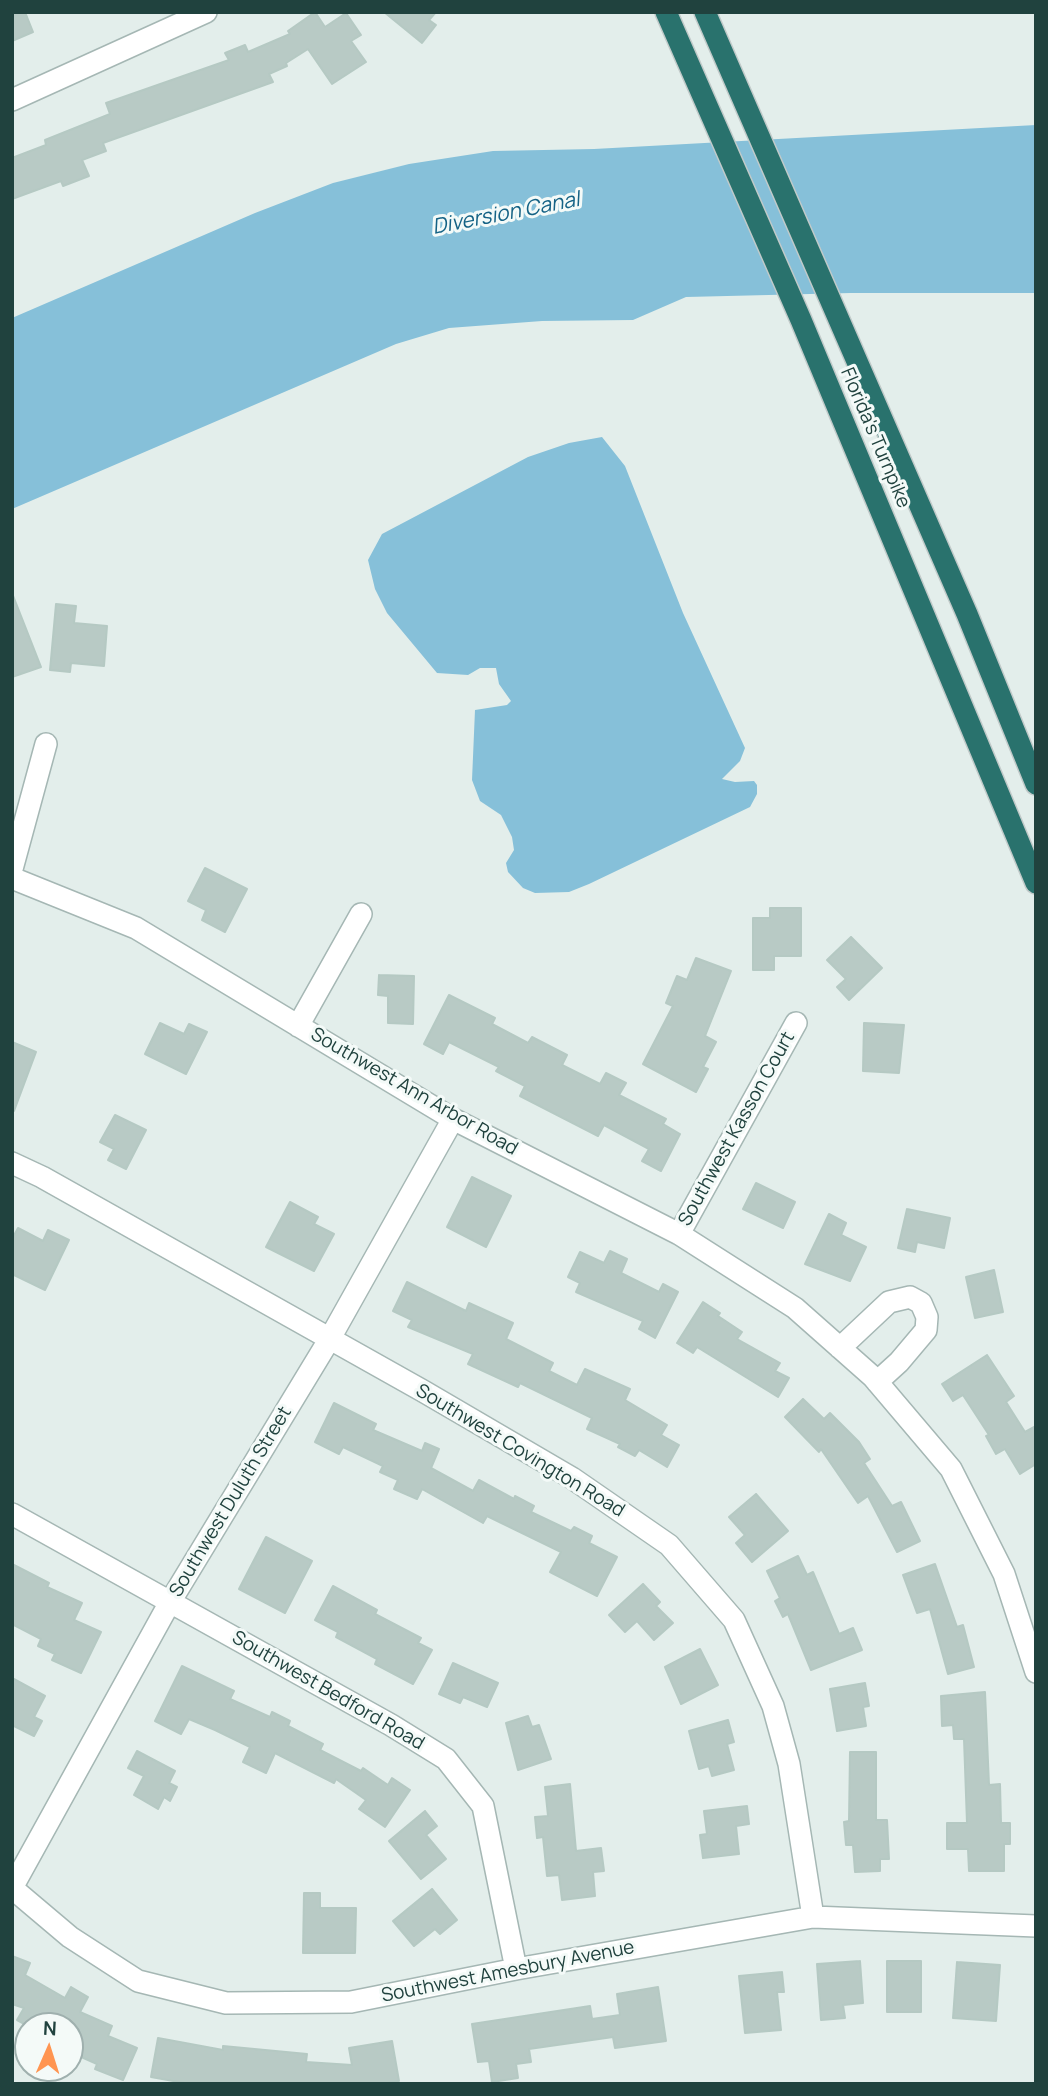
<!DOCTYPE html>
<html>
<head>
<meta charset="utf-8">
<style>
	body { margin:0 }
	#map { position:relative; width:1048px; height:2096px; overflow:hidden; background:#e3eeeb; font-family:Manrope,sans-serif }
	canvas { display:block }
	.frame { position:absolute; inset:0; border:14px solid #20423e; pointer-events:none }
	.north { position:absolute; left:14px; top:2012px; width:70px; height:70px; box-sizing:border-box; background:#f4faf8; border:2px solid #9fb0ae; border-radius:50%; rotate:3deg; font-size:19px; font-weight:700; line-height:28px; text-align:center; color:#20423e }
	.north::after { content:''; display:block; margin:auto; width:24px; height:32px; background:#ff9551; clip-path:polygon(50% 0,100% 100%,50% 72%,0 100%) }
</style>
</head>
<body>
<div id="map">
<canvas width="1048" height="2096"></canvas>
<div class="frame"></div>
<div class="north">N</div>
</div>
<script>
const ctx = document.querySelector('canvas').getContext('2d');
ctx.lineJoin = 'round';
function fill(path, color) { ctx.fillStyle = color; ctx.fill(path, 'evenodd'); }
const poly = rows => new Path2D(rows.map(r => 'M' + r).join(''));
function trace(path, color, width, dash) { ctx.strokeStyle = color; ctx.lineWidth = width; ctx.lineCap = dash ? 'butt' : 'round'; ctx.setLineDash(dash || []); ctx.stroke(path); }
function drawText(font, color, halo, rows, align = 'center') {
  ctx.font = font + ' Manrope,sans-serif'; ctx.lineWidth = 6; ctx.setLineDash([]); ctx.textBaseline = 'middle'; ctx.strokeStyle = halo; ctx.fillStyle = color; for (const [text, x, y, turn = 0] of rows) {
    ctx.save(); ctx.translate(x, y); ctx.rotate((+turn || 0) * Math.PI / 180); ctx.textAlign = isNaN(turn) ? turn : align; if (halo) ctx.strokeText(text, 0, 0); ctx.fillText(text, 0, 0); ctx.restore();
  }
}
const water = poly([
	[1036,125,1036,293,851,293,686,297,633,320,542,321,449,328,396,344,12,509,12,318,255,213,333,183,409,164,493,151,594,149],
	[602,437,625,466,683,613,745,748,740,761,722,779,735,782,754,781,757,785,757,794,750,807,589,884,569,892,535,893,523,888,508,872,506,863,514,850,512,837,501,815,480,801,472,780,475,710,507,705,511,701,499,684,496,668,480,668,468,675,437,673,387,613,375,589,368,560,382,534,528,457,569,443]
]);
const building = poly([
	[12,12,25,12,33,32,12,41,12,12],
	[315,12,325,27,346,13,361,35,351,41,366,62,332,84,308,49,286,63,287,66,269,74,273,82,103,143,106,151,82,160,89,176,63,186,61,181,12,199,12,158,46,145,45,140,110,114,106,103,229,60,225,53,245,45,248,52,290,34,288,31,315,12],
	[384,12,436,12,429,20,436,25,422,43,384,12],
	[12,593,41,667,12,677,12,593],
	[56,604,76,606,74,623,107,626,104,666,71,663,70,672,50,670,56,604],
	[205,868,247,889,225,932,202,920,206,910,188,901,205,868],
	[770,908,801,908,801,956,774,956,774,970,753,970,753,918,770,918,770,908],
	[851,937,882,968,849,1000,837,987,846,979,827,960,851,937],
	[696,958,731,971,705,1036,716,1042,703,1067,708,1069,696,1092,643,1064,673,1006,666,1003,677,976,687,980,696,958],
	[379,975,414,976,413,1024,388,1023,388,996,378,995,379,975],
	[449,995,495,1018,492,1024,528,1043,532,1037,567,1055,562,1065,600,1084,606,1073,626,1083,619,1095,666,1119,663,1124,680,1134,661,1171,642,1161,649,1149,604,1125,598,1136,520,1096,525,1086,496,1071,499,1067,449,1042,443,1054,424,1044,449,995],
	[160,1023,184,1034,189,1024,207,1032,186,1074,145,1054,160,1023],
	[864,1023,904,1025,899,1073,863,1071,864,1023],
	[12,1042,36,1052,14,1111,12,1111,12,1042],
	[115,1115,146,1130,126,1169,108,1160,114,1149,100,1142,115,1115],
	[472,1177,511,1196,486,1247,447,1227,472,1177],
	[756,1183,795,1202,783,1228,743,1209,756,1183],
	[290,1202,318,1217,314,1224,334,1234,314,1271,266,1247,290,1202],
	[907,1209,950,1218,944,1248,917,1242,915,1252,898,1248,907,1209],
	[829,1214,846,1223,841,1235,866,1247,850,1281,805,1264,829,1214],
	[18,1228,43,1241,48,1230,69,1240,45,1290,12,1274,12,1239,18,1228],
	[610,1251,627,1259,621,1273,659,1292,663,1284,678,1292,655,1338,639,1329,643,1321,576,1292,580,1283,568,1277,580,1252,604,1263,610,1251],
	[994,1270,1003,1312,975,1318,966,1277,994,1270],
	[407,1282,466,1311,469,1303,513,1323,506,1339,553,1363,549,1371,577,1385,585,1369,630,1389,625,1400,667,1425,661,1435,679,1445,667,1467,639,1450,635,1456,618,1447,620,1444,587,1429,592,1418,520,1383,518,1387,468,1364,473,1354,408,1327,412,1320,393,1311,407,1282],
	[703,1302,720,1313,718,1316,742,1332,737,1339,780,1363,775,1371,789,1378,778,1397,697,1347,693,1353,677,1343,703,1302],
	[987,1355,1014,1396,1006,1402,1025,1432,1036,1426,1036,1464,1020,1474,1005,1449,996,1454,986,1436,989,1435,963,1395,953,1401,942,1384,987,1355],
	[803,1399,824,1419,830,1413,859,1442,870,1459,864,1463,892,1506,901,1502,920,1541,897,1552,868,1496,858,1503,821,1449,819,1452,785,1417,803,1399],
	[334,1403,376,1424,373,1430,422,1451,425,1443,439,1449,431,1468,473,1491,479,1480,514,1499,515,1496,534,1506,531,1512,571,1531,574,1527,592,1536,589,1543,617,1557,597,1596,550,1572,561,1552,487,1516,483,1523,422,1489,417,1499,394,1489,398,1480,380,1472,383,1466,343,1447,339,1454,315,1442,334,1403],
	[756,1494,788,1531,752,1562,736,1543,745,1535,729,1517,756,1494],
	[266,1537,312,1561,285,1613,239,1589,266,1537],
	[798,1556,807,1575,813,1572,839,1634,853,1628,862,1650,811,1670,788,1614,783,1617,775,1601,780,1598,767,1571,798,1556],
	[12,1564,49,1583,47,1587,82,1603,74,1620,101,1632,81,1673,52,1660,55,1654,38,1646,41,1639,12,1624,12,1564],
	[935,1564,957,1627,963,1625,974,1667,948,1674,930,1609,917,1613,903,1575,935,1564],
	[643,1584,660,1602,656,1606,673,1623,654,1640,637,1621,625,1632,609,1615,643,1584],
	[333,1586,377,1610,375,1614,421,1638,418,1643,432,1650,413,1684,375,1664,377,1659,336,1637,338,1632,315,1620,333,1586],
	[700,1649,718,1685,681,1704,665,1667,700,1649],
	[453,1663,498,1683,487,1707,463,1697,460,1703,439,1694,453,1663],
	[182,1666,234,1691,230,1699,270,1717,272,1712,290,1721,288,1726,323,1744,320,1750,361,1771,363,1768,388,1785,392,1778,410,1790,385,1827,359,1809,366,1800,336,1779,334,1783,275,1753,266,1773,243,1762,250,1747,215,1730,189,1719,181,1734,155,1721,182,1666],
	[12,1678,45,1696,34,1717,42,1721,34,1736,12,1725,12,1678],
	[865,1683,869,1706,863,1707,866,1726,837,1731,830,1689,865,1683],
	[985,1692,989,1785,1000,1784,1001,1823,1010,1823,1010,1844,1004,1844,1004,1871,969,1871,968,1849,947,1849,947,1823,967,1823,964,1739,954,1739,953,1725,942,1726,941,1696,985,1692],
	[528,1716,532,1727,539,1725,551,1759,518,1770,506,1723,528,1716],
	[728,1720,734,1742,727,1744,734,1770,712,1776,709,1766,699,1769,689,1731,728,1720],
	[137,1751,175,1771,169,1783,177,1787,170,1801,164,1797,158,1809,134,1795,144,1776,128,1768,137,1751],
	[850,1752,876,1752,876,1820,887,1820,889,1859,880,1859,880,1871,855,1872,853,1845,846,1845,844,1822,849,1821,850,1752],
	[570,1784,576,1851,601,1848,604,1871,593,1872,595,1896,562,1900,559,1875,547,1876,543,1837,537,1838,535,1817,548,1816,545,1787,570,1784],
	[747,1806,749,1824,736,1826,739,1854,703,1858,700,1835,707,1834,704,1811,747,1806],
	[425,1811,437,1826,426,1835,446,1859,421,1879,389,1841,425,1811],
	[432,1889,457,1920,440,1934,435,1929,414,1946,393,1921,432,1889],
	[304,1893,320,1893,320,1908,356,1908,355,1953,303,1953,304,1893],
	[12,1956,30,1963,25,1975,65,1998,71,1987,88,1997,80,2012,112,2026,108,2036,137,2048,123,2080,95,2069,97,2064,70,2052,70,2026,28,2026,17,2020,24,2008,12,2004,12,1956],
	[860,1961,863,2003,843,2005,845,2018,821,2020,817,1964,860,1961],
	[887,1961,921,1961,921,2012,887,2012,887,1961],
	[957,1962,1000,1965,996,2021,953,2018,957,1962],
	[782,1972,784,1992,777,1992,781,2030,745,2033,739,1976,782,1972],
	[658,1987,666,2041,615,2048,613,2037,529,2049,531,2062,516,2064,518,2078,492,2082,489,2061,478,2062,472,2024,590,2006,592,2019,620,2015,617,1994,658,1987],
	[158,2038,223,2050,223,2046,307,2054,306,2062,352,2065,349,2048,392,2041,399,2081,383,2084,190,2084,151,2077,158,2038]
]);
const street = poly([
	[12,100,206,12],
	[12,869,46,744],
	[12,878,136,928,453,1119,679,1234,795,1308,873,1377,951,1469,1004,1574,1036,1672],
	[298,1026,361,914],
	[12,1163,42,1177,423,1391,572,1478,669,1545,734,1620,773,1706,789,1764,813,1917],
	[679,1234,796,1023],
	[840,1348,889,1302,910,1297,921,1303,927,1317,926,1330,899,1362,877,1382],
	[12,1514,391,1725,446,1759,483,1806,516,1969],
	[12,1888,70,1937,138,1981,226,2003,351,2002,516,1969,813,1917,1036,1926],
	[12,1888,170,1602,329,1340,453,1119]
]);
const highway = poly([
	[666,12,801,320,1036,883],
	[705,12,967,614,1036,784]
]);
const streetNames = [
	["Florida's Turnpike",875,438,67],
	["Southwest Ann Arbor Road",414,1092,30],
	["Southwest Kasson Court",737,1129,-61],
	["Southwest Covington Road",520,1451,31],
	["Southwest Duluth Street",231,1502,-59],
	["Southwest Bedford Road",328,1691,30],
	["Southwest Amesbury Avenue",508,1972,-11]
];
const waterNames = [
	["Diversion Canal",506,214,-11]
];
fill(water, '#86c0d9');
fill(building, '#b8cac5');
trace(building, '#b5c9c3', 2);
trace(street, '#a5b7b4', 24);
trace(highway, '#c1cac9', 24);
trace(street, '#fff', 21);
trace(highway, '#29726d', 21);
drawText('19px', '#20423e', '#f4faf8', streetNames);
drawText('italic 21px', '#146285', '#f4faf8', waterNames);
</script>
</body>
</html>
